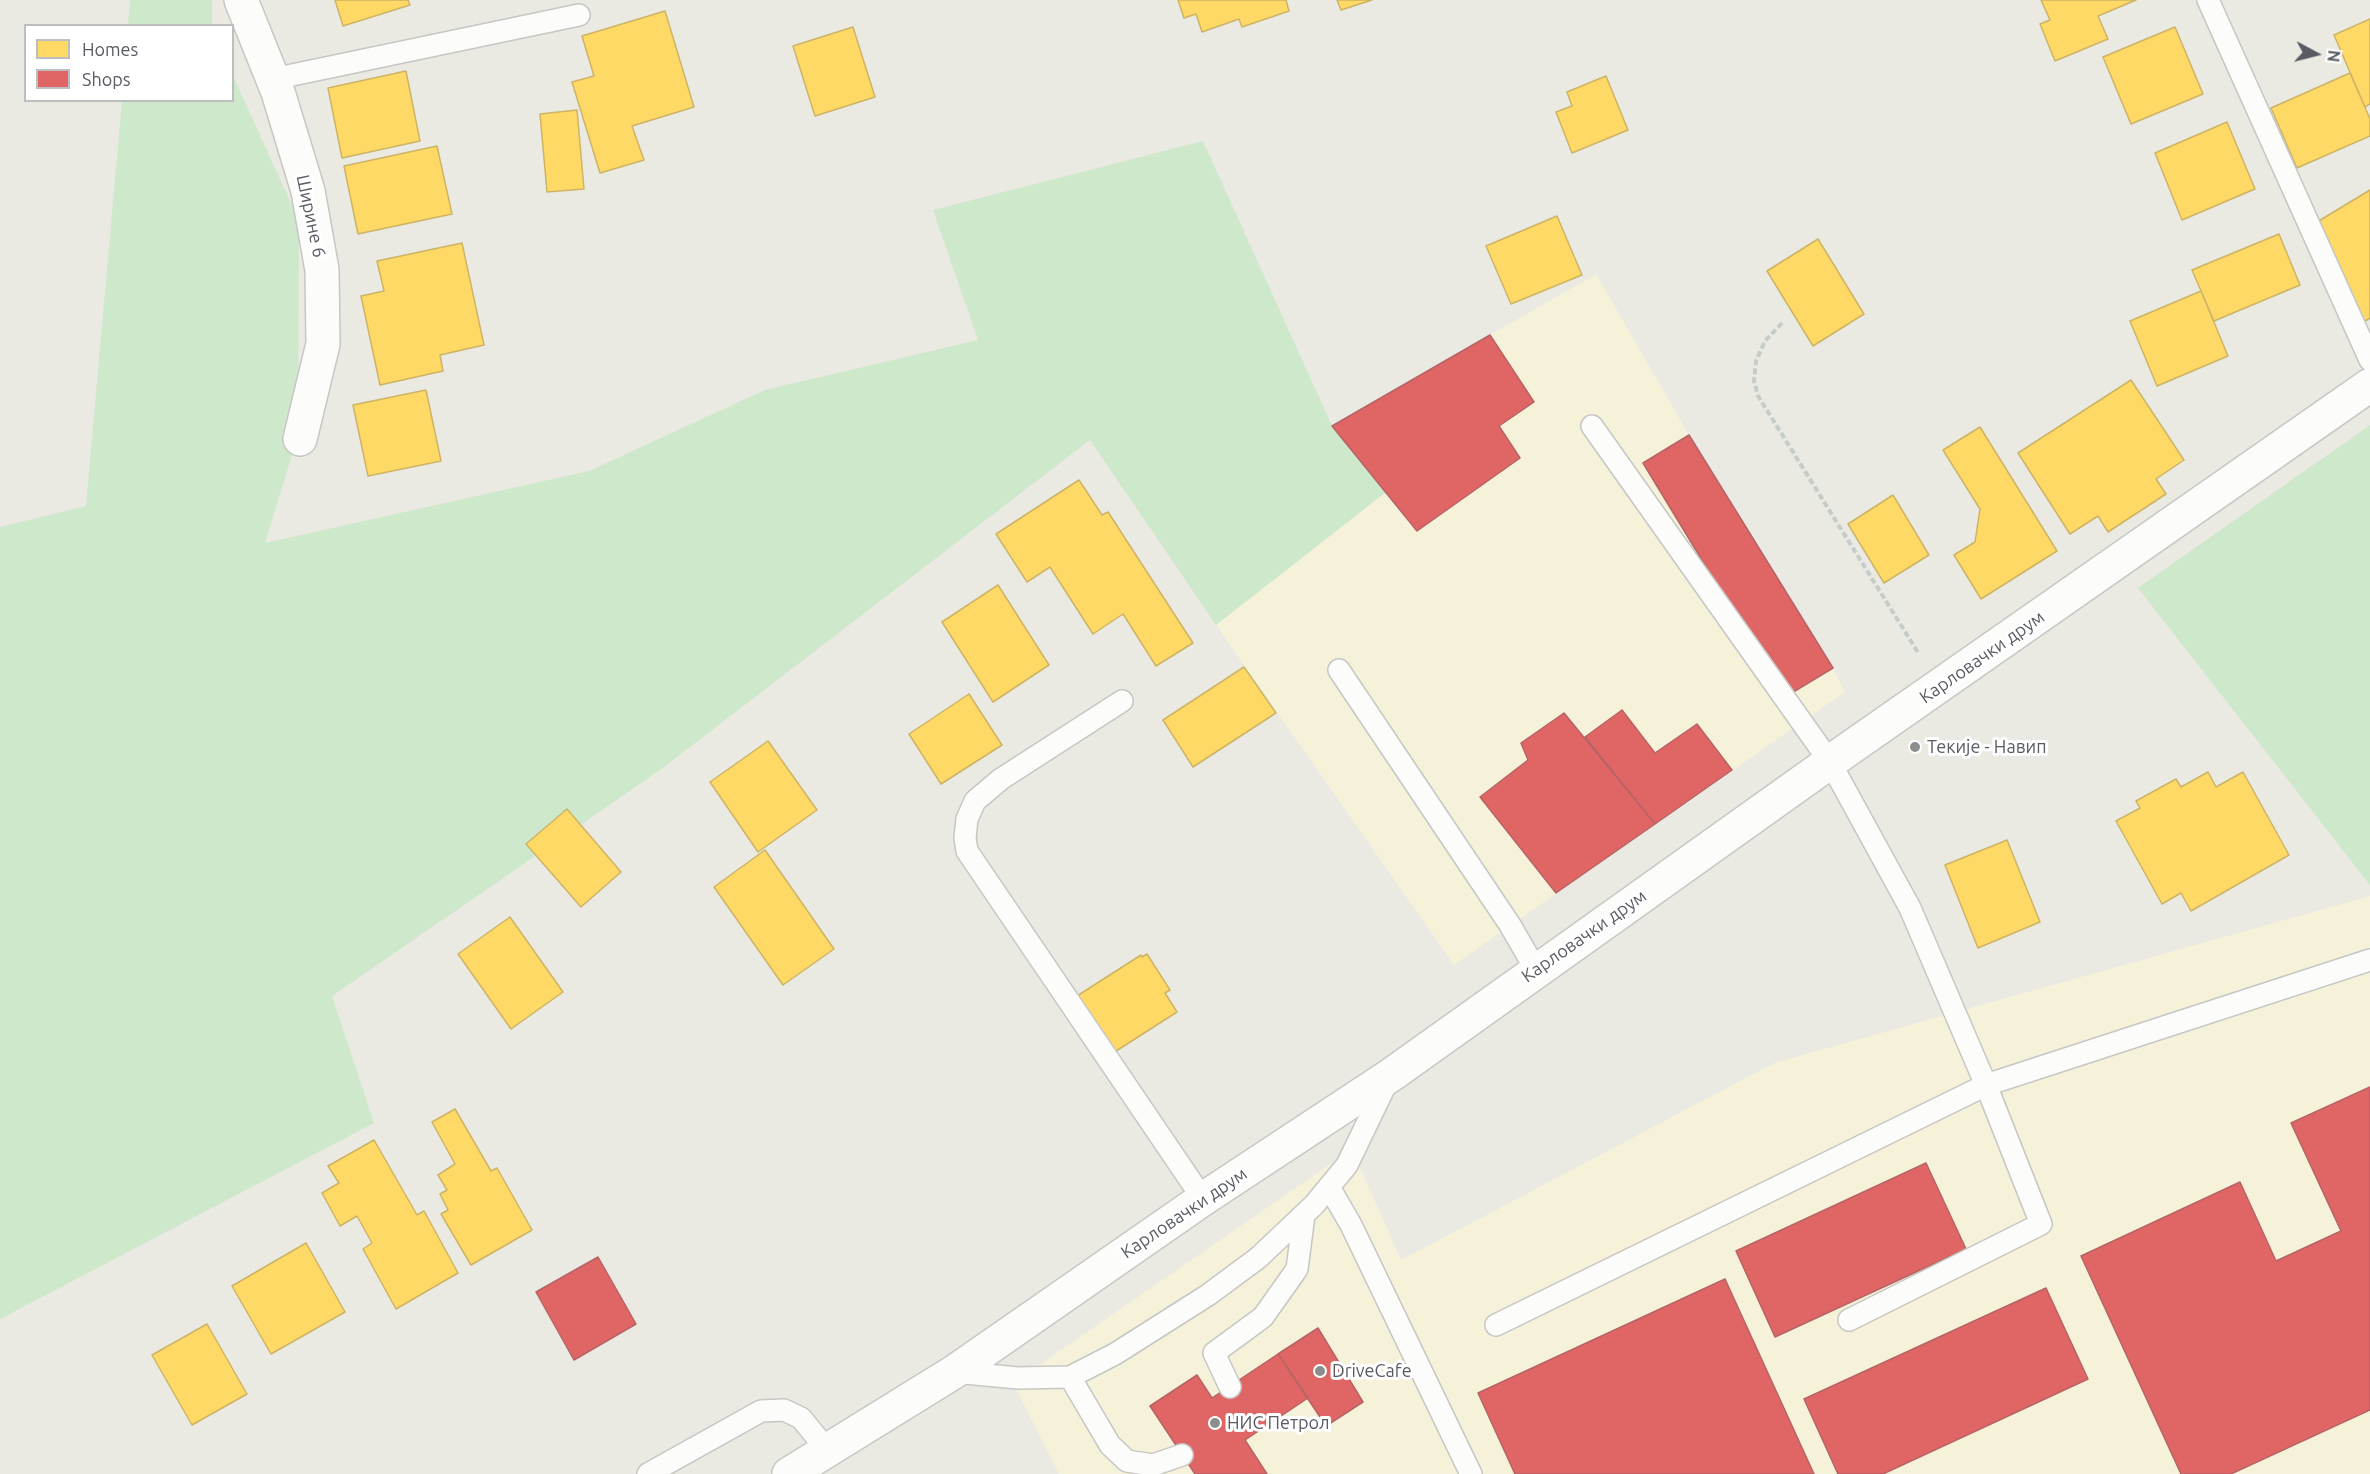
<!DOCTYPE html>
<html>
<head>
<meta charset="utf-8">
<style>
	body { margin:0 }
	#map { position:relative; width:2370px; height:1474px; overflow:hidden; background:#eae9e2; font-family:Ubuntu,sans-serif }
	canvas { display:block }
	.legend { position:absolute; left:24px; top:24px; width:210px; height:78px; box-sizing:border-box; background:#fff; border:2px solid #bcbec0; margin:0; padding:8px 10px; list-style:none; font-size:18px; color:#585c62 }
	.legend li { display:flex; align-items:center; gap:12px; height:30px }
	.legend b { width:30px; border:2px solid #bcbec0 }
	.north { position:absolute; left:2286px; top:24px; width:60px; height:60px; -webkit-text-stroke:4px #fff; paint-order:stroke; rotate:97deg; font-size:16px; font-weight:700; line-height:24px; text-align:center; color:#585c62 }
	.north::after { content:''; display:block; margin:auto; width:21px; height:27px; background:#585c62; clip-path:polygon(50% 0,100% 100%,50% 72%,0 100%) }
</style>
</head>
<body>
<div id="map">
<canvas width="2370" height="1474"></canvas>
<ul class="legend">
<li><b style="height:16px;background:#ffd966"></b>Homes</li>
<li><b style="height:16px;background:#e06666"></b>Shops</li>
</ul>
<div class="north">N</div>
</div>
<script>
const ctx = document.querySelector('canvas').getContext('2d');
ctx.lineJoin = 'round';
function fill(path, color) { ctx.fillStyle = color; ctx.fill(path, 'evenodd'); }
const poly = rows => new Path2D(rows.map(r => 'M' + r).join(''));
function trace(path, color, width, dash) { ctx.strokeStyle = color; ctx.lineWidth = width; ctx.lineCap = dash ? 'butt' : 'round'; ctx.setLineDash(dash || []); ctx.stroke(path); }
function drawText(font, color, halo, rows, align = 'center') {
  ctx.font = font + ' Ubuntu,sans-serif'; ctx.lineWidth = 6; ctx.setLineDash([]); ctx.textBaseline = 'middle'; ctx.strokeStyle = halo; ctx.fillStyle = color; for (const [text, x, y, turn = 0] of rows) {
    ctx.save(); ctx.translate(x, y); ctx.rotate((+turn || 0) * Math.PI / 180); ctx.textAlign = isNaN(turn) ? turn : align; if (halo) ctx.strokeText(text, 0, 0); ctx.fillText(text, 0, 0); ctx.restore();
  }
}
const commercial = poly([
	[1596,274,1689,435,1833,668,1845,692,1454,965,1216,625,1385,493,1332,426],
	[2370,896,2370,1474,1059,1474,1013,1383,1352,1149,1401,1260,1774,1063]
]);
const green = poly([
	[130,0,212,0,212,25,128,25],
	[233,76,299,221,298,435,265,543,589,471,765,390,978,340,933,210,1203,141,1332,426,1386,492,1216,625,1090,440,660,770,332,996,374,1123,0,1319,0,527,86,506,122,101,232,100],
	[2370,425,2370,885,2138,588]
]);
const homes = poly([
	[335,0,408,0,410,5,343,26,335,0],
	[1178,0,1286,0,1289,11,1242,27,1239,19,1202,32,1196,14,1184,18,1178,0],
	[1337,0,1372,0,1341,10,1337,0],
	[2041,0,2136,0,2098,16,2108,39,2055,61,2040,24,2050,20,2041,0],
	[665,11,694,107,632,126,644,160,600,173,572,82,594,76,582,36,665,11],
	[2370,19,2370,104,2365,107,2334,35,2370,19],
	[853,27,875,97,815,116,793,46,853,27],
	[2175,27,2203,94,2131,124,2103,57,2175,27],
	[406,71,420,141,342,158,328,88,406,71],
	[2350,73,2370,119,2370,136,2297,168,2271,108,2350,73],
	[1606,76,1628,130,1572,153,1556,112,1572,106,1567,92,1606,76],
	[577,110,584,189,547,192,540,114,577,110],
	[2227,122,2255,189,2182,220,2155,153,2227,122],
	[437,146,452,214,358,234,344,166,437,146],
	[2370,190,2370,318,2362,323,2317,222,2370,190],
	[1557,216,1582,275,1511,304,1486,246,1557,216],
	[2279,234,2300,285,2214,321,2192,270,2279,234],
	[1818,239,1864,314,1813,346,1767,271,1818,239],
	[462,243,484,345,440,355,443,371,380,385,361,296,384,291,377,261,462,243],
	[2201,291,2228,356,2157,386,2130,321,2201,291],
	[2131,380,2184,460,2156,479,2166,494,2108,532,2098,516,2070,534,2018,453,2131,380],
	[426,390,441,461,368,476,353,405,426,390],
	[1980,427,2057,551,1981,599,1954,555,1975,542,1980,509,1943,450,1980,427],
	[1079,480,1102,515,1108,512,1193,643,1156,666,1123,614,1093,634,1050,567,1027,582,996,534,1079,480],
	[1893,495,1929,555,1884,583,1848,524,1893,495],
	[998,585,1049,665,993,702,942,622,998,585],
	[1244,667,1276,713,1193,767,1163,720,1244,667],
	[969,694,1002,745,941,784,909,734,969,694],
	[768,741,817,810,758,852,710,782,768,741],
	[2208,772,2216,787,2243,772,2289,855,2191,911,2181,893,2162,904,2116,821,2140,808,2136,801,2176,779,2181,787,2208,772],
	[567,809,621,872,581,907,526,844,567,809],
	[2007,840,2040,922,1978,948,1945,865,2007,840],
	[765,850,834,949,783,985,714,887,765,850],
	[510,917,563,992,511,1029,458,954,510,917],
	[1147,954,1170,990,1165,993,1177,1012,1113,1053,1077,996,1141,955,1142,957,1147,954],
	[455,1109,491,1171,497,1168,532,1230,471,1265,441,1214,448,1210,440,1194,447,1190,438,1175,455,1164,432,1122,455,1109],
	[374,1140,417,1215,424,1211,458,1273,396,1309,363,1249,372,1243,357,1216,340,1226,322,1193,339,1183,328,1166,374,1140],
	[306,1243,345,1312,271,1354,232,1286,306,1243],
	[207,1324,247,1394,192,1425,152,1355,207,1324]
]);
const shops = poly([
	[1490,335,1534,402,1499,426,1520,458,1417,531,1332,426,1490,335],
	[1689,435,1833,668,1785,697,1643,463,1689,435],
	[1622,710,1655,753,1697,724,1732,770,1655,824,1585,737,1622,710],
	[1564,713,1655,824,1556,893,1480,797,1528,760,1521,743,1564,713],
	[2370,1087,2370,1410,2231,1474,2181,1474,2081,1256,2240,1182,2276,1261,2341,1231,2291,1123,2370,1087],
	[1926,1163,1966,1249,1775,1337,1736,1251,1926,1163],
	[598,1257,636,1324,574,1360,536,1292,598,1257],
	[1725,1279,1814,1474,1515,1474,1478,1393,1725,1279],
	[2046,1288,2088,1379,1883,1474,1838,1474,1804,1399,2046,1288],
	[1318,1328,1363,1402,1326,1426,1278,1354,1318,1328],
	[1278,1354,1308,1398,1245,1440,1267,1474,1195,1474,1150,1406,1197,1375,1212,1398,1278,1354]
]);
const path = poly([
	[1782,323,1765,341,1756,361,1754,381,1758,396,1919,654]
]);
const lane = poly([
	[2208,0,2370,360],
	[273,79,579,15],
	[1592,426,1830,762,1910,908,1986,1085,2041,1224,1849,1320],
	[1339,670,1510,925,1536,970],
	[1122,701,1001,779,975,801,967,819,965,838,967,851,1203,1199],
	[1329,1187,1351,1225,1471,1474],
	[1496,1325,1986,1085,2370,960],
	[954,1372,1018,1378,1070,1377,1115,1354,1208,1295,1258,1258,1314,1205,1347,1165,1388,1080],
	[1070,1377,1110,1445,1127,1461,1153,1465,1182,1455],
	[1230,1387,1214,1353,1263,1317,1297,1269,1304,1215],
	[648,1474,761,1411,784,1410,801,1418,828,1451]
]);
const street = poly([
	[241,0,278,92,308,191,322,270,323,344,300,439]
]);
const secondary = poly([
	[789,1474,954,1372,1203,1199,1391,1075,1830,762,2370,385]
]);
const markers = [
	[1915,747,6,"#8b8d8f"],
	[1320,1371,6,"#8b8d8f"],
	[1215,1423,6,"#8b8d8f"]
];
const streetNames = [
	["Ширине 6",311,216,78],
	["Карловачки друм",1982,657,-35],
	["Карловачки друм",1584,936,-35],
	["Карловачки друм",1184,1213,-34]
];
const poiNames = [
	["Текије - Навип",1927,747],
	["DriveCafe",1332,1371],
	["НИС Петрол",1227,1423]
];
fill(commercial, '#f6f1d9');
fill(green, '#cee8cc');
fill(homes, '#ffd966');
trace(homes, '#cdb465', 1.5);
fill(shops, '#e06666');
trace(shops, '#b76365', 1.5);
trace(lane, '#c6c7c5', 24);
trace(street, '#c6c7c5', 36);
trace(secondary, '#c7c8c6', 36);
trace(path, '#c5ccc9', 4, [6, 3]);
trace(lane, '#fcfcfb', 21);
trace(street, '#fcfcfb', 33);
trace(secondary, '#fcfcfb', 33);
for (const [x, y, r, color] of markers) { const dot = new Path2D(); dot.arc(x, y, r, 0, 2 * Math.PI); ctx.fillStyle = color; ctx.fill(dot); trace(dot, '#fff', 2); }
drawText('18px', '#585c62', '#fff', streetNames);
drawText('18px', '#585c62', '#fff', poiNames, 'left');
</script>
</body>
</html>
